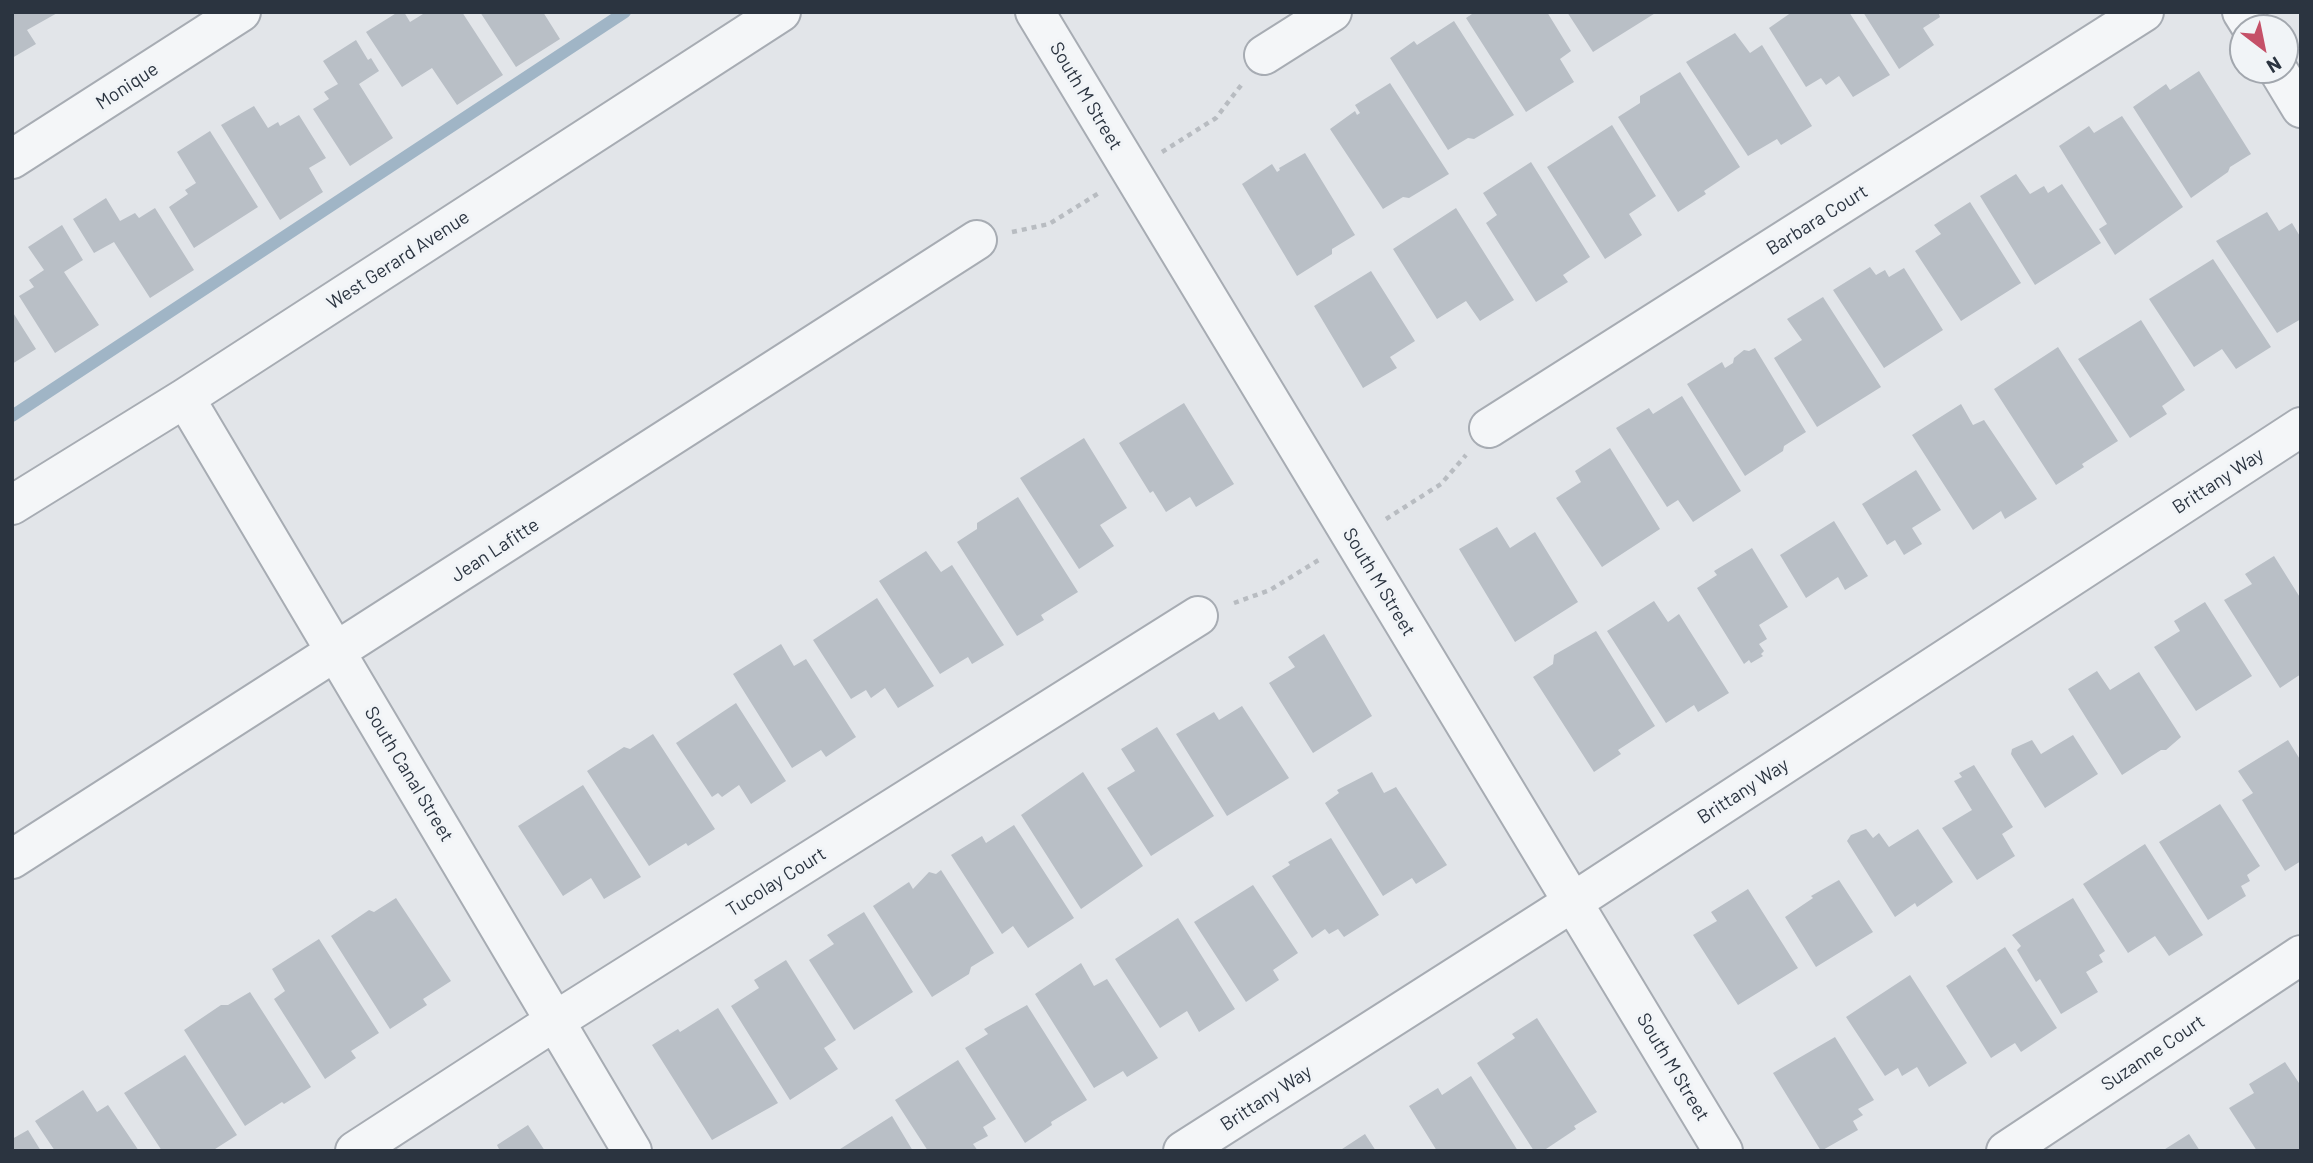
<!DOCTYPE html>
<html>
<head>
<meta charset="utf-8">
<style>
	body { margin:0 }
	#map { position:relative; width:2313px; height:1163px; overflow:hidden; background:#e2e5e9; font-family:Barlow,sans-serif }
	canvas { display:block }
	.frame { position:absolute; inset:0; border:14px solid #2b3440; pointer-events:none }
	.north { position:absolute; left:2229px; top:14px; width:70px; height:70px; box-sizing:border-box; background:#f1f4f7; border:2px solid #a2a7ae; border-radius:50%; rotate:148deg; font-size:19px; font-weight:700; line-height:28px; text-align:center; color:#2b3440 }
	.north::after { content:''; display:block; margin:auto; width:24px; height:32px; background:#c55068; clip-path:polygon(50% 0,100% 100%,50% 72%,0 100%) }
</style>
</head>
<body>
<div id="map">
<canvas width="2313" height="1163"></canvas>
<div class="frame"></div>
<div class="north">N</div>
</div>
<script>
const ctx = document.querySelector('canvas').getContext('2d');
ctx.lineJoin = 'round';
const poly = rows => new Path2D(rows.map(r => 'M' + r).join(''));
function trace(path, color, width, dash) { ctx.strokeStyle = color; ctx.lineWidth = width; ctx.lineCap = dash ? 'butt' : 'round'; ctx.setLineDash(dash || []); ctx.stroke(path); }
function fill(path, color) { ctx.fillStyle = color; ctx.fill(path, 'evenodd'); }
function drawText(font, color, halo, rows, align = 'center') {
  ctx.font = font + ' Barlow,sans-serif'; ctx.lineWidth = 6; ctx.setLineDash([]); ctx.textBaseline = 'middle'; ctx.strokeStyle = halo; ctx.fillStyle = color; for (const [text, x, y, turn = 0] of rows) {
    ctx.save(); ctx.translate(x, y); ctx.rotate((+turn || 0) * Math.PI / 180); ctx.textAlign = isNaN(turn) ? turn : align; if (halo) ctx.strokeText(text, 0, 0); ctx.fillText(text, 0, 0); ctx.restore();
  }
}
const stream = poly([
	[12,416,625,12]
]);
const building = poly([
	[12,12,59,12,27,30,36,44,12,58],
	[398,12,404,12,410,22,423,14,422,12,462,12,503,75,457,105,432,68,402,87,366,32],
	[480,12,543,12,560,39,516,67],
	[1475,12,1547,12,1571,51,1560,59,1574,82,1526,112,1466,18],
	[1567,12,1657,12,1593,52],
	[1792,12,1849,12,1890,75,1853,97,1839,76,1826,85,1821,78,1806,87,1769,28],
	[1863,12,1938,12,1940,17,1923,28,1934,45,1899,69],
	[1454,21,1514,115,1474,139,1468,138,1448,150,1390,58,1414,41,1417,45],
	[1735,33,1750,53,1762,45,1812,126,1781,145,1777,139,1748,156,1686,62],
	[356,40,368,60,371,58,379,71,359,84,393,138,350,166,313,109,329,99,324,92,338,84,323,61],
	[2199,71,2251,154,2230,167,2228,172,2191,198,2133,107,2166,84,2170,90],
	[1680,72,1740,167,1704,191,1706,194,1678,212,1618,117,1640,103,1640,96],
	[1390,83,1449,174,1409,198,1403,197,1383,209,1330,129,1355,111,1357,115,1360,113,1355,105],
	[254,106,268,128,278,122,280,126,299,115,326,158,309,168,323,192,280,220,221,125],
	[2122,116,2183,207,2115,255,2099,229,2107,224,2059,146,2089,126,2094,133],
	[1612,125,1656,196,1629,214,1642,235,1605,259,1547,167],
	[210,131,258,207,194,248,169,207,188,194,185,190,196,183,177,152],
	[1305,153,1355,235,1332,249,1332,254,1297,276,1242,184,1272,164,1277,172,1280,170,1279,168],
	[1531,162,1590,257,1563,275,1568,282,1536,302,1486,223,1497,215,1483,193],
	[2016,174,2030,194,2044,186,2048,193,2062,184,2101,243,2035,285,1980,196],
	[106,198,120,221,135,213,139,218,155,208,194,270,150,298,114,242,94,253,73,219],
	[1970,202,2021,283,1961,321,1915,251,1941,234,1934,225],
	[1456,208,1514,300,1480,321,1466,301,1437,319,1393,249],
	[2267,212,2279,231,2292,223,2301,238,2301,319,2277,333,2216,241],
	[62,225,83,260,64,272,99,325,55,353,19,296,34,287,29,280,44,270,28,247],
	[2213,259,2271,347,2236,369,2222,349,2194,367,2149,299],
	[1870,267,1876,275,1885,270,1889,277,1904,268,1943,330,1884,368,1833,290],
	[1371,271,1415,341,1390,357,1397,368,1363,388,1314,306],
	[1823,297,1881,387,1817,427,1774,358,1802,340,1787,319],
	[12,311,36,349,12,364],
	[2141,320,2185,390,2162,406,2167,414,2130,438,2078,359],
	[2058,347,2118,441,2082,464,2084,467,2056,485,1994,389],
	[1755,348,1806,432,1784,446,1783,451,1745,476,1687,384,1722,362,1725,368,1733,363,1734,358,1744,350,1749,351],
	[1682,396,1741,491,1693,522,1678,500,1667,507,1616,428,1649,408,1653,414],
	[1184,403,1234,484,1196,507,1190,497,1166,512,1153,491,1150,493,1119,443],
	[1961,404,1973,425,1984,420,2037,499,2005,519,2001,511,1973,530,1912,435],
	[1084,438,1127,508,1100,525,1114,546,1079,569,1020,478],
	[1610,448,1660,529,1602,567,1556,498,1581,482,1575,471],
	[1916,470,1941,510,1912,528,1922,544,1904,555,1895,540,1887,545,1862,504],
	[1018,497,1078,592,1041,615,1044,620,1017,636,957,542,977,529,977,523],
	[1834,521,1868,576,1845,590,1838,577,1806,598,1780,555],
	[1497,527,1510,548,1535,532,1578,602,1515,642,1459,549],
	[1752,548,1788,607,1759,625,1767,639,1759,644,1764,651,1761,654,1763,656,1751,663,1749,660,1744,664,1697,588,1717,575,1714,571],
	[926,551,941,572,952,565,1004,645,972,664,968,657,940,674,879,581],
	[2274,556,2301,599,2301,674,2280,688,2224,600,2252,584,2245,574],
	[877,598,934,686,898,708,885,688,871,698,866,690,851,699,813,640],
	[1654,601,1668,622,1679,614,1729,693,1698,712,1694,705,1666,723,1607,631],
	[2205,602,2252,676,2196,711,2154,647,2180,631,2174,621],
	[1596,631,1655,726,1618,750,1621,754,1594,772,1533,677,1553,664,1554,655],
	[1324,634,1372,716,1313,753,1269,683,1295,667,1288,657],
	[781,644,794,666,806,659,856,737,826,757,821,750,792,768,733,674],
	[2097,671,2110,690,2139,672,2181,737,2166,750,2161,750,2122,775,2068,689],
	[736,703,786,781,751,804,739,785,722,797,718,793,712,797,676,743],
	[1242,706,1289,778,1227,816,1176,734,1214,712,1219,720],
	[1157,727,1214,816,1151,856,1107,788,1135,771,1121,749],
	[653,734,715,829,688,846,686,843,649,866,587,771,624,747,630,749],
	[2073,735,2098,774,2045,808,2011,754,2012,749,2032,740,2041,754],
	[2288,740,2301,761,2301,861,2285,871,2242,800,2253,793,2238,771],
	[1974,765,2013,827,2002,834,2015,856,1977,880,1942,828,1972,810,1954,781,1962,777,1959,773],
	[1083,772,1143,866,1081,909,1021,815],
	[1372,772,1384,793,1396,787,1447,865,1416,884,1412,878,1383,896,1325,803,1339,793,1337,790],
	[583,785,641,877,604,899,591,878,563,896,518,826],
	[2220,804,2260,866,2247,875,2250,881,2241,886,2246,896,2208,920,2159,842],
	[1014,825,1074,918,1028,948,1013,926,1002,934,951,855,982,836,986,843],
	[1866,829,1873,838,1879,833,1889,847,1918,829,1953,882,1917,907,1915,903,1895,917,1847,841,1851,835],
	[1331,838,1379,915,1344,937,1338,929,1329,934,1325,929,1312,938,1272,876,1290,865,1288,862],
	[2145,844,2203,935,2169,956,2155,936,2128,953,2083,884],
	[941,870,994,953,971,967,969,974,932,997,873,906,909,882,913,889,929,872,936,874],
	[1839,880,1873,932,1816,967,1785,917,1813,898,1811,896],
	[1253,885,1298,953,1273,970,1279,980,1246,1002,1194,922],
	[1748,889,1798,968,1738,1005,1693,935,1717,921,1711,912],
	[396,898,451,981,423,999,427,1005,390,1029,331,936,369,910,374,912],
	[2073,898,2105,951,2099,955,2103,962,2086,972,2098,992,2061,1014,2040,979,2036,982,2017,950,2021,946,2012,935],
	[864,912,913,992,854,1030,809,960,834,944,827,935],
	[1178,918,1235,1009,1199,1032,1187,1011,1160,1028,1115,959],
	[319,939,379,1033,351,1051,356,1058,325,1079,274,999,285,991,272,969],
	[2005,947,2057,1028,2021,1052,2015,1043,1991,1058,1946,986],
	[786,960,836,1040,824,1048,838,1069,790,1100,731,1006,759,988,754,980],
	[1081,963,1094,986,1107,979,1158,1058,1127,1077,1123,1071,1094,1088,1035,994],
	[1910,975,1967,1063,1929,1087,1917,1067,1902,1076,1898,1068,1885,1076,1846,1017],
	[250,992,311,1087,284,1104,282,1102,245,1126,184,1030,221,1005,228,1005],
	[1027,1005,1087,1100,1051,1122,1052,1125,1025,1143,965,1048,988,1034,984,1029],
	[718,1008,778,1103,712,1140,652,1045,678,1029,680,1032],
	[1537,1018,1597,1112,1574,1126,1576,1129,1543,1151,1534,1151,1477,1063,1515,1038,1512,1034],
	[1835,1037,1874,1100,1858,1109,1863,1115,1853,1121,1858,1130,1821,1151,1773,1073],
	[185,1055,237,1135,212,1151,162,1151,124,1093],
	[958,1060,996,1119,983,1127,988,1136,973,1144,978,1151,928,1151,895,1100],
	[2285,1062,2301,1086,2301,1151,2257,1151,2229,1108,2254,1093,2249,1084],
	[1471,1076,1518,1151,1437,1151,1409,1106,1438,1088,1442,1095],
	[83,1090,97,1112,108,1105,139,1151,55,1151,35,1121],
	[892,1116,913,1151,837,1151],
	[528,1125,545,1151,500,1151,497,1145],
	[28,1130,41,1151,12,1151,12,1139],
	[1365,1134,1376,1151,1339,1151],
	[2189,1134,2200,1151,2162,1151]
]);
const path = poly([
	[1162,152,1216,118,1242,84],
	[1012,232,1049,224,1099,193],
	[1386,519,1441,484,1466,455],
	[1234,603,1270,590,1322,558]
]);
const minor = poly([
	[1035,12,1723,1151],
	[2242,12,2252,28],
	[1264,55,1332,12],
	[2278,70,2301,108],
	[12,159,241,12],
	[185,398,632,1151],
	[1489,428,2144,12],
	[12,505,185,398,781,12],
	[12,859,977,240],
	[355,1151,555,1021,1198,616],
	[1183,1151,1573,902,2301,427],
	[2006,1151,2301,955]
]);
const streetNames = [
	["Monique",127,86,-33],
	["South M Street",1086,96,59],
	["Barbara Court",1817,220,-32],
	["West Gerard Avenue",398,260,-33],
	["Brittany Way",2218,481,-33],
	["Jean Lafitte",495,550,-33],
	["South M Street",1379,582,59],
	["South Canal Street",409,774,59],
	["Brittany Way",1743,791,-33],
	["Tucolay Court",776,882,-32],
	["Suzanne Court",2153,1053,-34],
	["South M Street",1673,1067,59],
	["Brittany Way",1266,1098,-33]
];
trace(stream, '#a0b5c6', 12);
fill(building, '#b9bfc6');
trace(minor, '#a7acb3', 42);
trace(path, '#b8bcc1', 4.5, [5, 5]);
trace(minor, '#f4f6f8', 38);
drawText('19px', '#2b3440', '#f1f4f7', streetNames);
</script>
</body>
</html>
